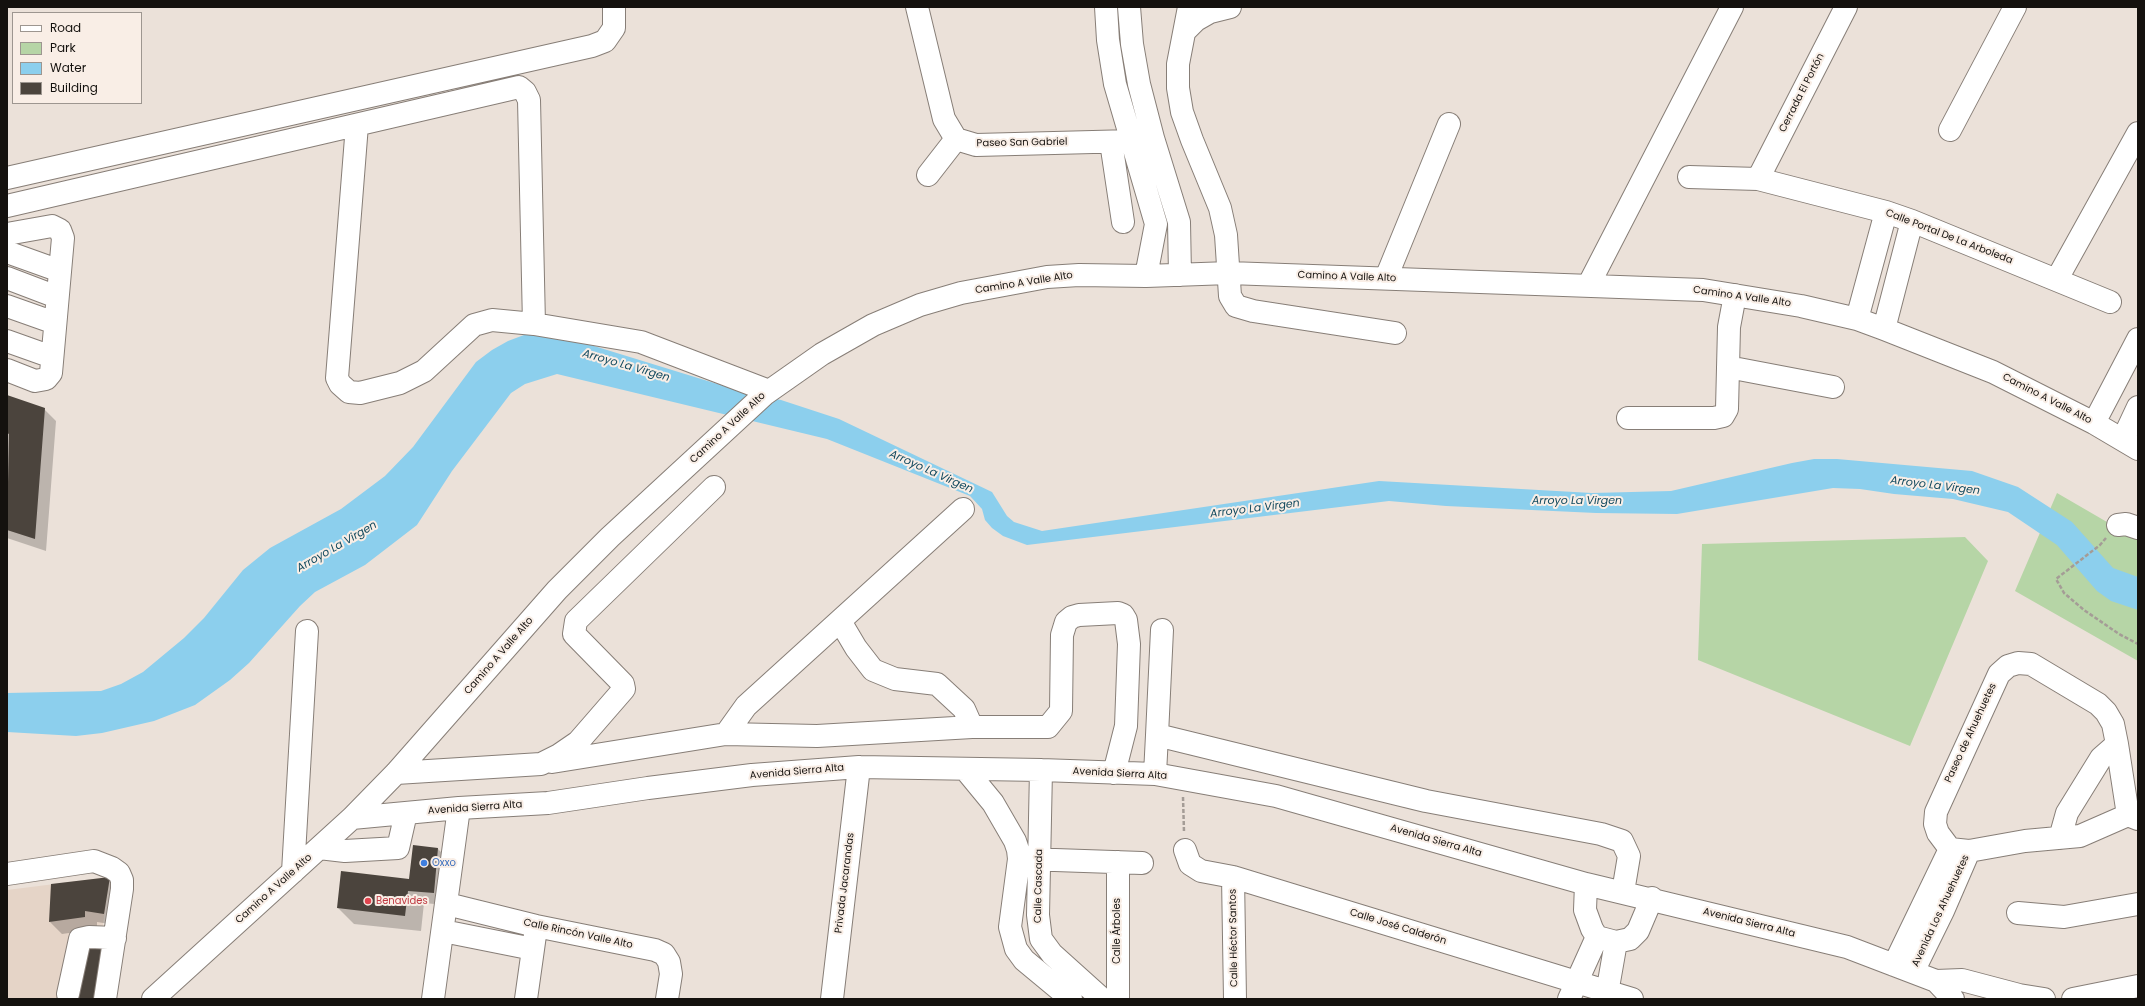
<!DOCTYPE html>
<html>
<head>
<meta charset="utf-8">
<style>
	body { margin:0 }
	#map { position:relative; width:2145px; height:1006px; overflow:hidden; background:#ebe1d9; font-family:Poppins,sans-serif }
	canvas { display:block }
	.frame { position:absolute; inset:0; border:8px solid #14110e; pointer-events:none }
	.legend { position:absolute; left:12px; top:12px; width:130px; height:92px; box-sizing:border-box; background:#f9eee6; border:1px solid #9d9690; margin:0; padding:5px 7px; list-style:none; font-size:12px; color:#14110e }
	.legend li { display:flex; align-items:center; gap:8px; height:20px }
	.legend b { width:20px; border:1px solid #9d9690 }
</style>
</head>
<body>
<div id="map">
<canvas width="2145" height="1006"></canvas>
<div class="frame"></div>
<ul class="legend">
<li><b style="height:5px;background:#fff"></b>Road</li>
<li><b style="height:11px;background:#b6d5a6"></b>Park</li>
<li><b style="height:11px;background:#8ccfed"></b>Water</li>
<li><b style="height:11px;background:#4b443d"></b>Building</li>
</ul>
</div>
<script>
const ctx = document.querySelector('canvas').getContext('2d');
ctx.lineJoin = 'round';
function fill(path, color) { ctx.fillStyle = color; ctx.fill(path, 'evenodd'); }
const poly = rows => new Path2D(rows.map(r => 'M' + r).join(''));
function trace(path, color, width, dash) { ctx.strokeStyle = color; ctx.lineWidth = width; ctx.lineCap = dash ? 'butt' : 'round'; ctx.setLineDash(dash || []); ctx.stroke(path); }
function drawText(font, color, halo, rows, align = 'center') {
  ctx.font = font + ' Poppins,sans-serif'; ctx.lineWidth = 4; ctx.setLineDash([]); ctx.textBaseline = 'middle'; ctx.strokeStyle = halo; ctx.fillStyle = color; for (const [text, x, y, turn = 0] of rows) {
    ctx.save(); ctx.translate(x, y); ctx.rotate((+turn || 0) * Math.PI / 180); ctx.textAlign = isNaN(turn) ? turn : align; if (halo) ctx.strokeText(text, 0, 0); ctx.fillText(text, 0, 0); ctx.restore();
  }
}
const built = poly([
	[110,877,92,999,7,999,7,890]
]);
const green = poly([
	[2057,493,2138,540,2138,661,2015,591],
	[1965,537,1988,561,1910,746,1698,660,1702,544]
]);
const water = poly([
	[536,333,555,334,750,394,781,400,839,419,992,492,1007,516,1014,522,1042,531,1379,481,1592,493,1671,491,1792,463,1814,459,1837,459,1972,471,2018,487,2072,522,2113,568,2138,577,2138,610,2111,601,2097,591,2057,545,2008,512,1953,499,1894,494,1860,489,1833,488,1677,514,1596,513,1446,506,1389,501,1027,545,1003,536,992,528,985,520,982,509,970,496,827,439,557,374,525,384,511,393,452,471,417,525,365,565,315,592,300,606,249,663,230,680,195,705,154,721,102,733,76,736,7,732,7,693,101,691,121,684,143,672,184,638,204,618,243,570,270,548,341,509,385,476,413,447,476,362,492,350,508,341,524,335]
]);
const shadow = poly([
	[7,396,44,409,56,421,46,551,7,538],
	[414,846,438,849,450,861,445,905,424,903,421,931,354,924,338,908,410,880],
	[110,878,122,890,116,925,97,922,97,929,62,934,50,922]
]);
const building = poly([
	[7,395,45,408,35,539,7,530,9,434,7,433],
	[413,845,438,848,434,893,408,891,405,916,337,908,341,871,409,879],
	[110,877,104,914,85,911,85,917,49,922,51,884],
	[81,943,102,945,94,999,73,999]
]);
const path = poly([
	[2106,538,2100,545,2056,579,2064,593,2084,610,2119,634,2138,644],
	[1183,797,1184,832]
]);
const minor = poly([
	[917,7,944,119,956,139,976,145,1132,141,1153,138],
	[1106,7,1108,40,1115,84,1156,224,1146,276],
	[1129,7,1132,44,1139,84,1153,138,1179,222,1180,275],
	[1189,7,1178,64,1178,88,1182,112,1192,140,1220,208,1226,235,1230,296,1236,306,1253,311,1395,333],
	[1185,31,1196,20,1210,12,1230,7],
	[357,125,337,378,340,384,349,392,360,393,400,383,424,371,474,325,492,320,534,324,641,342,769,391],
	[1950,130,2015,7],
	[1111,142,1123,222],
	[928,175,956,139],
	[1689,177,1758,179,1886,212,1912,221,2110,302],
	[7,178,592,46,605,41,614,28,614,7],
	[1758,179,1846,7],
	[7,206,519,87,525,92,529,100,534,324],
	[7,234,52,226,60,230,63,238,51,373,46,379,35,381,7,370],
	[7,252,60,271],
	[7,278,57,297],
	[1386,278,1449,124],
	[2057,279,2138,133],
	[1588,286,1732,7],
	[7,306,55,323],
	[1857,319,1886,212],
	[1884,329,1912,221],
	[7,341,52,357],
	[1728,367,1833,387],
	[1628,418,1714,418,1723,416,1727,409,1729,327,1735,295],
	[2094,423,2138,339],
	[2123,439,2138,407],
	[2118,525,2126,524,2138,528],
	[840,621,856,648,873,670,895,679,937,684,964,709,972,727],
	[726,734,817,736,972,727,1048,727,1061,711,1062,635,1066,622,1072,617,1079,615,1118,613,1123,615,1126,620,1129,644,1126,726,1114,773],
	[1157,735,1162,630],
	[2117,744,2128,815],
	[552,762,726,734,746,706,963,509],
	[965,769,993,803,1015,841,1018,850,1019,859,1010,927,1016,949,1024,960,1071,999],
	[1041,770,1038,915,1041,939,1052,954,1102,999],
	[396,773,541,764,559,755,578,742,624,689,623,684,574,634,576,621,714,487],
	[1155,774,1157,735,1426,801,1601,834,1622,841,1629,856,1623,892],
	[352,818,459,808,548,803,648,788,752,775,859,767,1041,770,1155,774,1276,796,1586,884,1847,947,1936,981,1962,980,2019,995,2044,999],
	[319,848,345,851,398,848,406,813],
	[1950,849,1938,833,1935,824,1936,812,1999,674,2008,666,2018,663,2031,664,2098,704,2106,712,2113,724,2117,744,2101,758,2067,813,2060,838],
	[1950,849,1969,851,2025,841,2080,836,2128,815,2138,819],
	[1185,850,1190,864,1201,871,1233,877,1632,999],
	[1026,859,1142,863],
	[1118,862,1118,999],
	[293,872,307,631],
	[7,874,94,861,112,868,119,873,122,880,122,889,105,999],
	[1233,877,1235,999],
	[1586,884,1585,910,1592,929,1597,937,1616,942,1630,939,1638,931,1652,898],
	[447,904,536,926,655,950,664,954,669,962,671,974,667,999],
	[2018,913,2064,917,2138,904],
	[443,931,533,949],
	[1894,965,1950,849],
	[1913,972,1943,911,1969,851],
	[1936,981,1953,999],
	[68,994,80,939,89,937,115,938],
	[153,999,352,818,396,773,557,590,610,537,765,394,822,354,873,325,920,305,961,293,1047,277,1079,275,1146,276,1229,273,1703,290,1801,306,1857,319,1884,329,1993,372,2094,423,2138,449],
	[433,999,459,808],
	[526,999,535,935],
	[832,999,859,767],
	[1569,999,1597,937],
	[1606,999,1616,942],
	[2073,999,2138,986]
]);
const markers = [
	[424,863,4,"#3f7fe0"],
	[368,901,4,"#e0444e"]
];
const streetNames = [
	["Cerrada El Portón",1802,93,-63],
	["Paseo San Gabriel",1022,143,-1],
	["Calle Portal De La Arboleda",1949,237,21],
	["Camino A Valle Alto",1347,277,2],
	["Camino A Valle Alto",1024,283,-9],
	["Camino A Valle Alto",1742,297,8],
	["Camino A Valle Alto",2047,399,27],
	["Camino A Valle Alto",728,428,-43],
	["Camino A Valle Alto",499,656,-49],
	["Paseo de Ahuehuetes",1971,733,-65],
	["Avenida Sierra Alta",797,772,-5],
	["Avenida Sierra Alta",1120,774,3],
	["Avenida Sierra Alta",475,808,-4],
	["Avenida Sierra Alta",1436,841,16],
	["Privada Jacarandas",845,883,-83],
	["Calle Cascada",1039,886,-89],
	["Camino A Valle Alto",274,889,-42],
	["Avenida Los Ahuehuetes",1941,911,-65],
	["Avenida Sierra Alta",1749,923,14],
	["Calle José Calderón",1398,927,17],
	["Calle Árboles",1117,931,-90],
	["Calle Rincón Valle Alto",578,934,12],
	["Calle Héctor Santos",1234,938,-91]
];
const shopNames = [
	["Oxxo",432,863]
];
const healthNames = [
	["Benavides",376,901]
];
const waterNames = [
	["Arroyo La Virgen",626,366,16],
	["Arroyo La Virgen",931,472,24],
	["Arroyo La Virgen",1935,486,7],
	["Arroyo La Virgen",1577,501],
	["Arroyo La Virgen",1255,509,-7],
	["Arroyo La Virgen",337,547,-30]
];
fill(built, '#e5d4c7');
fill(green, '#b6d5a6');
fill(water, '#8ccfed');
fill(shadow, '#0003');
fill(building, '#4b443d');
trace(minor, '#877e77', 24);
trace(path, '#a49c96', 2.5, [4, 2]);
trace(minor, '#fff', 22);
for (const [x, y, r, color] of markers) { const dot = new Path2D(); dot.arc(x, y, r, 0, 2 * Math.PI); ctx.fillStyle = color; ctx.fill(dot); trace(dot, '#f9eee6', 1.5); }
drawText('10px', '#14110e', '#f9eee6', streetNames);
drawText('10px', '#366cbe', '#f9eee6', shopNames, 'left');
drawText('10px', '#be3a42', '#f9eee6', healthNames, 'left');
drawText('italic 11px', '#11495e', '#f9eee6', waterNames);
</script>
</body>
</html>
